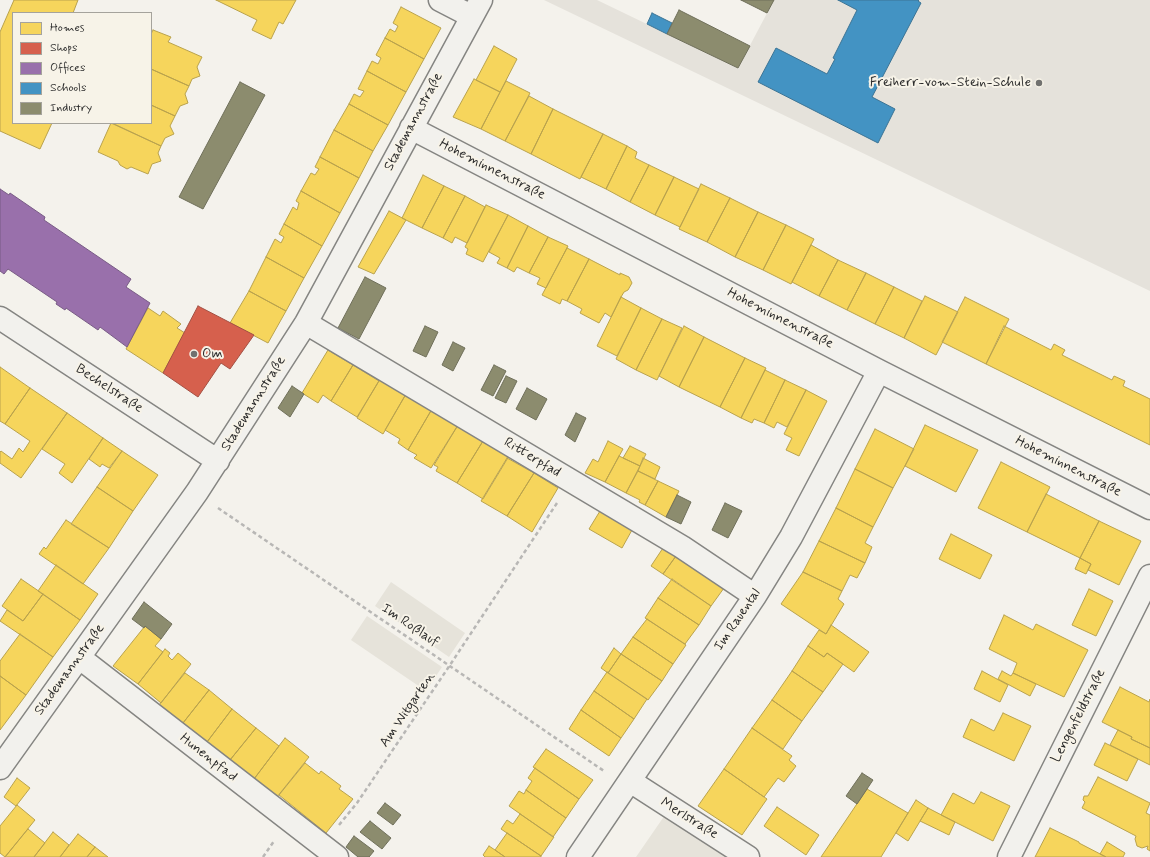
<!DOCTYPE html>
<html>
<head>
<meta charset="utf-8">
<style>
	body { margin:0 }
	#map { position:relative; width:1150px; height:857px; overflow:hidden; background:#f4f2ec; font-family:Mynerve,sans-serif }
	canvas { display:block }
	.legend { position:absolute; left:12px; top:12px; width:140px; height:112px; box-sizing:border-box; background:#f7f3e8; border:1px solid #a5a39c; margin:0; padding:5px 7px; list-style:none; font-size:12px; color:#2b2b2b }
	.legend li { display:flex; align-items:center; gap:8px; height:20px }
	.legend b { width:20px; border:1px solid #a5a39c }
</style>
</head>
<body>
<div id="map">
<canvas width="1150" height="857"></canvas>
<ul class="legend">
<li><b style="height:11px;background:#f6d55c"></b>Homes</li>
<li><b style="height:11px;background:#d6604d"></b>Shops</li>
<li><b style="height:11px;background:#9970ab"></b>Offices</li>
<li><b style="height:11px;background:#4393c3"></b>Schools</li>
<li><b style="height:11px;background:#8c8c6e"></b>Industry</li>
</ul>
</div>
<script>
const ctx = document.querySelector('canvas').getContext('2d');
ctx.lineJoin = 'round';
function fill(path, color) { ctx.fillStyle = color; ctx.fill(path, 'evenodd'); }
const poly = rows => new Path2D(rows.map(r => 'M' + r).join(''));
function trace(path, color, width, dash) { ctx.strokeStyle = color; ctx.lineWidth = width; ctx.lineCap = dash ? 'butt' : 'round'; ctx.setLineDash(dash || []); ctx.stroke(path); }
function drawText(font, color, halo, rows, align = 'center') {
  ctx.font = font + ' Mynerve,sans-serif'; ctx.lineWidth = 4; ctx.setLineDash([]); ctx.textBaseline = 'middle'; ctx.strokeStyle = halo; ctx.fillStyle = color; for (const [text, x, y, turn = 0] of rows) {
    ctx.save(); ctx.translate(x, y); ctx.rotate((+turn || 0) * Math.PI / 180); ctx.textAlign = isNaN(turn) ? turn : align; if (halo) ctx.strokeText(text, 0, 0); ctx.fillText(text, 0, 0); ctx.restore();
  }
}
const built = poly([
	[544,0,597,0,738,68,774,0,1150,0,1150,291]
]);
const green = poly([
	[391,582,465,633,449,657,375,606],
	[367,616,442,667,426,691,351,640],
	[665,815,731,857,636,857]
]);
const homes = poly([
	[14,0,78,0,73,13,13,13,13,123,52,123,40,149,0,131,0,32,14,0],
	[216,0,296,0,283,24,279,22,271,39,252,30,257,20,216,0],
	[401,7,441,28,424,59,385,38,390,29,395,32,398,26,393,23,401,7],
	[153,30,171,37,168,42,202,57,197,67,200,76,192,79,189,86,151,69,151,34,153,30],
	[385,38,424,59,406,92,367,71,372,61,378,64,381,58,376,55,385,38],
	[494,46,517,59,500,92,476,80,494,46],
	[151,69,189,86,185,94,188,103,180,106,175,116,151,105,151,69],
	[367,71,406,92,388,125,349,104,354,94,360,97,364,91,358,89,367,71],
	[474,79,500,92,481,129,453,117,474,79],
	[506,81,530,93,505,141,481,129,506,81],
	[529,96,553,109,531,154,505,141,529,96],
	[349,104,388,125,373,151,334,130,349,104],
	[151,105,175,116,170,126,174,134,165,138,161,146,112,123,151,123,151,105],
	[553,109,603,134,580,179,531,154,553,109],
	[111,123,161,146,158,153,161,161,152,164,148,174,131,167,127,169,120,165,118,161,98,152,111,123],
	[334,130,373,151,359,178,320,157,334,130],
	[603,134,627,146,606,189,581,177,603,134],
	[627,146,637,152,635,158,649,165,630,202,606,189,627,146],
	[320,157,359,178,340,213,301,191,311,173,315,175,319,169,315,167,320,157],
	[649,165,674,177,655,215,630,202,649,165],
	[423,175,444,186,422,228,402,218,423,175],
	[674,177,699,189,680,227,655,215,674,177],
	[701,184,730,198,707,242,679,229,701,184],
	[444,186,465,196,443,238,422,228,444,186],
	[301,191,340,213,322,246,284,224,293,207,297,210,299,203,296,201,301,191],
	[465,196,485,207,467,243,455,237,452,243,443,238,465,196],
	[730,198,758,212,735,257,707,242,730,198],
	[486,205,508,215,483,262,466,254,468,249,465,247,486,205],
	[389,211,406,220,374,274,358,267,389,211],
	[758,212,786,225,763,270,735,257,758,212],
	[508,215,528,226,507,268,497,263,500,258,489,252,508,215],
	[284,224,322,246,304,278,266,257,275,239,281,243,284,237,279,234,284,224],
	[786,225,814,239,791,284,763,270,786,225],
	[528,226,548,237,529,273,517,267,514,272,507,268,528,226],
	[548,237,568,246,546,288,537,284,540,278,529,273,548,237],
	[811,245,838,260,819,296,792,282,811,245],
	[567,248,589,259,567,301,562,299,560,304,542,295,567,248],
	[266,257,304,278,286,311,249,291,266,257],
	[589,259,620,275,620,273,629,277,632,283,628,290,624,292,621,297,611,317,605,313,599,323,580,313,582,309,567,301,589,259],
	[838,260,866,273,847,310,819,296,838,260],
	[866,273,894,287,875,324,847,310,866,273],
	[894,287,922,301,904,338,875,324,894,287],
	[249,291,286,311,268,343,230,323,249,291],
	[925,296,958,312,936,355,904,338,925,296],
	[621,297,641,308,617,356,597,346,621,297],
	[965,297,1009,319,986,364,942,342,965,297],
	[148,308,160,316,163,311,181,324,177,328,185,333,163,373,126,349,148,308],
	[641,308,662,319,636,370,616,359,641,308],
	[662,319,682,328,657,380,636,370,662,319],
	[684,326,704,337,679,387,659,376,684,326],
	[1004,326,1051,350,1054,344,1065,350,1062,355,1112,380,1114,376,1125,381,1123,386,1150,399,1150,445,986,364,1004,326],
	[704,337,745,358,720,407,679,387,704,337],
	[328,350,353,365,331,401,323,395,318,403,302,393,328,350],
	[745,358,766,368,741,418,720,407,745,358],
	[353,365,379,381,357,417,331,401,353,365],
	[0,367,30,388,5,424,0,421,0,367],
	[765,370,785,380,764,423,754,419,752,423,741,418,765,370],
	[380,379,406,394,383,434,357,418,380,379],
	[785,380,806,390,787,427,777,422,774,428,764,423,785,380],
	[30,388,67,413,21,478,0,463,0,452,1,451,12,459,19,448,23,452,30,441,5,424,30,388],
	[806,390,827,401,799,456,786,450,792,438,784,434,806,390],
	[406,394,432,409,408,450,398,443,400,439,385,430,406,394],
	[432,409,458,425,431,468,414,458,417,455,408,450,432,409],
	[67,413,103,438,72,483,59,473,65,464,42,449,67,413],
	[458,425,483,441,457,483,436,471,438,467,434,465,458,425],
	[925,425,978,450,956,492,905,466,925,425],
	[875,429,914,449,893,488,855,469,875,429],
	[103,438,122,451,109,468,102,464,100,467,89,459,103,438],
	[483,441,509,456,483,499,457,483,483,441],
	[608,441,623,449,605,482,585,473,593,459,598,462,608,441],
	[630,446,646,454,640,466,623,458,630,446],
	[122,451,158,475,133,511,97,487,122,451],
	[619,456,640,466,626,493,605,482,619,456],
	[507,458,534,473,507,516,481,501,507,458],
	[643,458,660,467,655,479,638,471,643,458],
	[1001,462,1050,487,1027,532,978,508,1001,462],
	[855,469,893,488,873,527,836,508,855,469],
	[638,471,658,481,645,505,639,502,640,500,626,493,638,471],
	[534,473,558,488,532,532,507,516,534,473],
	[658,481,679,491,666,517,645,505,658,481],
	[97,487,133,511,109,548,71,524,97,487],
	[1046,494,1099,521,1080,558,1027,532,1046,494],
	[836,508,873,527,865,543,872,547,865,563,819,541,836,508],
	[600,511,632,530,622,548,589,529,600,511],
	[66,520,109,548,83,584,39,554,44,547,46,549,66,520],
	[1099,521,1141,541,1119,585,1088,570,1091,564,1080,558,1099,521],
	[951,534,992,555,980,579,939,559,951,534],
	[819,541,865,563,857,578,850,575,842,591,803,572,819,541],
	[663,548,676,556,663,574,651,566,663,548],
	[676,556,724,588,711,606,663,574,676,556],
	[1080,558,1091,564,1086,574,1075,569,1080,558],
	[56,565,98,594,80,620,38,591,56,565],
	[803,572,842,591,838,599,844,604,826,634,781,604,803,572],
	[21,579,43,594,23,621,2,606,21,579],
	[672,579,711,606,699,625,658,598,672,579],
	[1089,589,1113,601,1096,636,1072,625,1089,589],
	[43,594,80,620,53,657,0,621,7,610,23,621,43,594],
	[658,598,699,625,685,644,645,618,658,598],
	[1004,615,1033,630,1036,624,1088,650,1064,697,1013,673,1017,663,989,649,1004,615],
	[647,619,686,645,673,664,633,637,647,619],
	[831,625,869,652,854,672,827,653,824,657,808,646,819,630,826,634,831,625],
	[145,626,161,639,155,646,163,652,138,684,113,666,145,626],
	[20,634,53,657,26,695,0,676,0,661,20,634],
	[633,637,673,664,662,681,621,654,633,637],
	[808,646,824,657,827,653,843,664,823,692,792,671,808,646],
	[614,648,621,654,608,673,601,668,614,648],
	[165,649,170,653,168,656,172,660,178,653,191,664,161,703,138,684,165,649],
	[621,654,662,681,648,700,608,673,621,654],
	[792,671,823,692,802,721,772,700,792,671],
	[982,671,1008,685,1000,702,974,689,982,671],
	[1002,671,1011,676,1013,673,1036,684,1030,696,998,679,1002,671],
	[607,672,647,699,634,719,594,691,607,672],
	[185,673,209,690,183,723,159,705,185,673],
	[0,676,26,695,0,730,0,676],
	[1120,687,1149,702,1150,699,1150,748,1131,739,1132,737,1102,722,1120,687],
	[209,690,232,709,207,742,183,723,209,690],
	[594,691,634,719,621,738,581,710,594,691],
	[772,700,802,721,783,749,752,728,772,700],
	[232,709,256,728,230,760,207,742,232,709],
	[581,710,621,738,609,756,569,729,581,710],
	[1003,713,1031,726,1014,761,963,737,971,719,994,731,1003,713],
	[256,728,279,746,254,779,230,760,256,728],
	[752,728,792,756,789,760,796,766,784,782,778,778,764,797,724,769,752,728],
	[1118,730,1132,737,1131,739,1150,748,1150,765,1110,745,1118,730],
	[285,738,309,757,277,797,254,779,285,738],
	[1105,743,1138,759,1127,781,1094,765,1105,743],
	[546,749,593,780,579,799,533,767,546,749],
	[305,763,319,774,321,771,341,786,339,789,353,799,326,833,279,795,305,763],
	[535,768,579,799,566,818,526,790,532,781,528,778,535,768],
	[724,769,767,799,742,835,698,806,724,769],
	[1098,777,1150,803,1146,813,1150,815,1150,851,1147,849,1148,846,1142,848,1137,846,1135,839,1136,836,1082,808,1085,802,1083,800,1084,796,1088,796,1098,777],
	[17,778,30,788,16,806,4,797,17,778],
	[867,789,908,813,881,857,821,857,867,789],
	[526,790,566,818,553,837,509,806,519,791,524,794,526,790],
	[981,792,1010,806,993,841,941,815,953,793,974,804,981,792],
	[916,800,928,808,908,841,896,833,916,800],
	[17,805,35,820,5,857,0,853,0,826,17,805],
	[777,807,819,835,806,855,764,826,777,807],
	[928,808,955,822,949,835,920,821,928,808],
	[520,814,554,837,541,856,501,829,507,820,513,824,520,814],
	[1050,828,1079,842,1079,843,1106,857,1035,857,1050,828],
	[28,829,45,843,34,857,5,857,28,829],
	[53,832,69,845,60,857,34,857,53,832],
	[507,833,541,856,541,857,505,857,495,850,507,833],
	[78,834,95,847,87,857,60,857,78,834],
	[1107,842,1125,853,1123,857,1106,857,1100,854,1107,842],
	[489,846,495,850,505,857,485,857,483,855,489,846],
	[95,847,108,857,87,857,95,847]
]);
const shops = poly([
	[198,306,254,335,230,369,221,363,198,397,163,373,198,306]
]);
const offices = poly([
	[0,189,9,195,10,193,45,217,44,220,131,279,126,287,150,303,127,347,100,327,98,330,66,308,65,310,56,304,57,302,8,269,4,274,0,271,0,189]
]);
const schools = poly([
	[838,0,919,0,918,1,921,3,872,97,895,109,878,143,758,82,776,48,827,74,835,59,833,58,857,10,838,0],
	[652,13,672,23,667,34,647,24,652,13]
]);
const industry = poly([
	[741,0,774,0,767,13,741,0],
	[679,10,750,46,738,68,667,34,679,10],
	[240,82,265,95,203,209,179,197,240,82],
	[365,277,386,288,359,339,338,328,365,277],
	[425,326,438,332,426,357,413,351,425,326],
	[453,342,465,348,453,371,442,365,453,342],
	[494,365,506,371,493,396,481,390,494,365],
	[506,376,517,381,506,403,495,398,506,376],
	[292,386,304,394,290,417,278,408,292,386],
	[527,388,547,399,536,420,516,409,527,388],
	[576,413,586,418,575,442,565,435,576,413],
	[677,495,691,502,681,524,666,517,677,495],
	[725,503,742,511,728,538,712,530,725,503],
	[144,602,172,624,161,639,145,626,144,628,132,619,144,602],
	[862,773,873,780,857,804,846,796,862,773],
	[385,803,401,815,393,825,377,813,385,803],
	[370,821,391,838,382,849,360,832,370,821],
	[354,836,374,851,369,857,358,857,346,847,354,836]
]);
const path = poly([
	[218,508,604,771],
	[339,825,357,803,450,665,557,503],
	[263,857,274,841]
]);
const minor = poly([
	[440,0,471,16],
	[411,128,879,371,1150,508],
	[0,318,218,461],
	[306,323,682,547,755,596],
	[80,658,337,857],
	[0,768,197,492,306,323,481,0],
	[630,781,748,857],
	[578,857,755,596,791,537,879,371],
	[1009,857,1150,576]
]);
const markers = [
	[1039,83,4,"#71716f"],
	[194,354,4,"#71716f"]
];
const poiNames = [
	["Freiherr-vom-Stein-Schule",1031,83],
	["Om",202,354,"left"]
];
const streetNames = [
	["Stademannstraße",414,122,-62],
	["Hoheminnenstraße",492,170,27],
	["Hoheminnenstraße",780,319,27],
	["Bechelstraße",109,389,33],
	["Stademannstraße",254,404,-58],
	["Ritterpfad",532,458,31],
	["Hoheminnenstraße",1068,467,27],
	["Im Rauental",738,620,-56],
	["Im Roßlauf",410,626,34],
	["Stademannstraße",70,670,-54],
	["Am Witgarten",408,710,-56],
	["Lengenfeldstraße",1079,716,-63],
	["Hunenpfad",208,758,38],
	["Merlstraße",689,819,32]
];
fill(built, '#e5e2db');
fill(green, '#e6e3da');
fill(homes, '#f6d55c');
trace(homes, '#b9a24d', 1);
fill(shops, '#d6604d');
trace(shops, '#a35043', 1);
fill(offices, '#9970ab');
trace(offices, '#785b85', 1);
fill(schools, '#4393c3');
trace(schools, '#3c7495', 1);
fill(industry, '#8c8c6e');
trace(industry, '#6f6f5a', 1);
trace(minor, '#858582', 25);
trace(path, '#b8b7b5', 2.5, [4, 3]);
trace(minor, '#f2f1ed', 22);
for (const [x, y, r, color] of markers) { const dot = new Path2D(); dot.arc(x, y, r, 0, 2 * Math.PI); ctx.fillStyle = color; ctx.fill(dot); trace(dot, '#f7f3e8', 1.5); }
drawText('14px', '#2b2b2b', '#f7f3e8', poiNames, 'right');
drawText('14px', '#2b2b2b', '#f7f3e8', streetNames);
</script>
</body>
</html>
